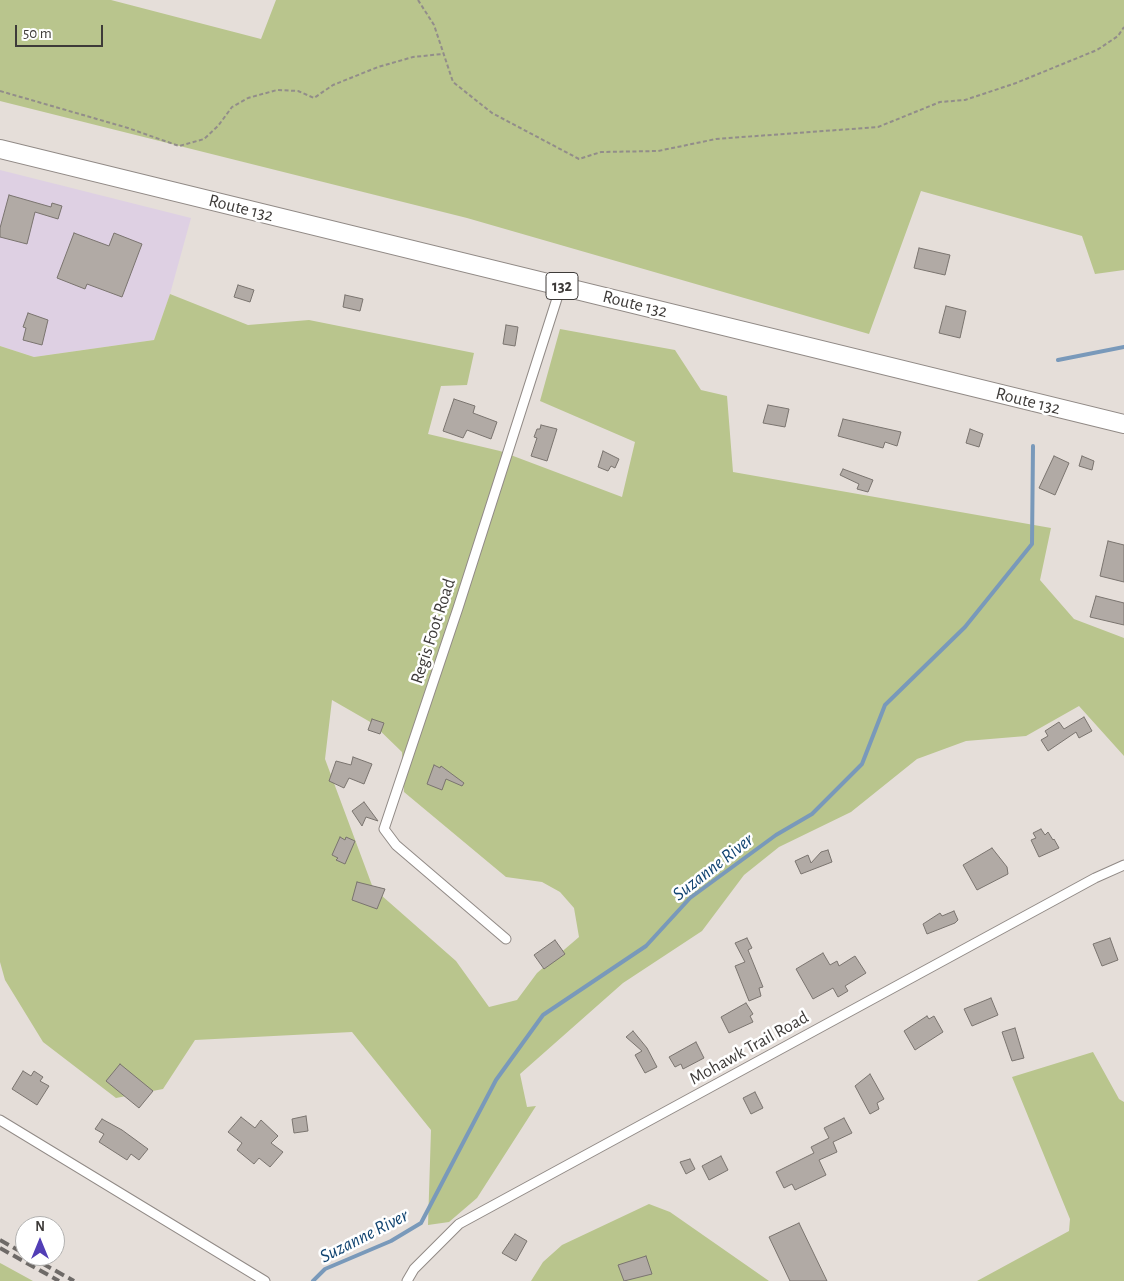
<!DOCTYPE html>
<html>
<head>
<meta charset="utf-8">
<style>
	body { margin:0 }
	#map { position:relative; width:1124px; height:1281px; overflow:hidden; background:#e5ded9; font-family:"Alegreya Sans",sans-serif }
	canvas { display:block }
	.north { position:absolute; left:15px; top:1216px; width:50px; height:50px; box-sizing:border-box; background:#fff; border:1px solid #b2b1b0; border-radius:50%; rotate:0deg; font-size:14px; font-weight:700; line-height:20px; text-align:center; color:#3e3b39 }
	.north::after { content:''; display:block; margin:auto; width:18px; height:22px; background:#523eb6; clip-path:polygon(50% 0,100% 100%,50% 72%,0 100%) }
	.scale { position:absolute; left:15px; top:25px; width:88px; height:22px; box-sizing:border-box; border:2px solid #3e3b39; border-top:0; padding-left:6px; font-size:15px; line-height:18px; white-space:nowrap; color:#3e3b39; -webkit-text-stroke:4px #fff; paint-order:stroke }
</style>
</head>
<body>
<div id="map">
<canvas width="1124" height="1281"></canvas>
<div class="north">N</div>
<div class="scale">50 m</div>
</div>
<script>
const ctx = document.querySelector('canvas').getContext('2d');
ctx.lineJoin = 'round';
function fill(path, color) { ctx.fillStyle = color; ctx.fill(path, 'evenodd'); }
const poly = rows => new Path2D(rows.map(r => 'M' + r).join(''));
function trace(path, color, width, dash) { ctx.strokeStyle = color; ctx.lineWidth = width; ctx.lineCap = dash ? 'butt' : 'round'; ctx.setLineDash(dash || []); ctx.stroke(path); }
function drawText(font, color, halo, rows, align = 'center') {
  ctx.font = font + ' "Alegreya Sans",sans-serif'; ctx.lineWidth = 5; ctx.setLineDash([]); ctx.textBaseline = 'middle'; ctx.strokeStyle = halo; ctx.fillStyle = color; for (const [text, x, y, turn = 0] of rows) {
    ctx.save(); ctx.translate(x, y); ctx.rotate((+turn || 0) * Math.PI / 180); ctx.textAlign = isNaN(turn) ? turn : align; if (halo) ctx.strokeText(text, 0, 0); ctx.fillText(text, 0, 0); ctx.restore();
  }
}
const commercial = poly([
	[0,170,191,218,170,294,154,340,34,357,0,346]
]);
const green = poly([
	[0,0,111,0,261,39,276,0,1124,0,1124,270,1095,274,1082,236,921,191,869,334,467,218,0,101],
	[170,294,248,325,309,320,474,353,467,385,441,386,428,434,500,451,622,497,635,442,540,401,560,329,675,350,701,390,727,396,733,472,1051,528,1040,580,1074,619,1124,638,1124,756,1079,706,1026,736,966,741,917,759,851,812,779,847,744,875,702,931,623,983,520,1074,527,1107,536,1106,477,1198,449,1222,428,1225,431,1130,352,1032,195,1040,163,1089,116,1098,43,1042,5,980,0,962,0,346,34,357,154,340],
	[332,700,372,723,402,752,404,792,506,877,542,882,560,892,574,908,579,937,537,973,517,1000,489,1007,456,961,373,888,325,759],
	[1093,1052,1119,1099,1124,1102,1124,1281,977,1281,1069,1231,1070,1219,1012,1077],
	[649,1204,670,1212,769,1281,531,1281,543,1262,562,1245],
	[0,1263,2,1264,33,1281,0,1281]
]);
const stream = poly([
	[1058,360,1124,347],
	[313,1281,325,1269,391,1241,421,1223,496,1080,543,1015,646,946,690,898,776,835,812,814,862,764,885,705,965,627,1032,544,1033,446]
]);
const building = poly([
	[9,195,51,207,52,203,62,206,58,219,35,212,27,244,0,237,0,228,9,195],
	[74,233,109,246,114,233,142,244,122,297,87,284,85,289,57,278,74,233],
	[919,248,950,255,945,275,914,268,919,248],
	[238,285,254,290,250,302,234,297,238,285],
	[345,295,363,299,360,311,343,307,345,295],
	[946,306,966,311,960,338,939,333,946,306],
	[28,313,48,320,42,345,23,340,26,328,23,327,28,313],
	[506,325,518,327,515,346,503,344,506,325],
	[454,399,475,406,473,413,497,422,491,439,467,430,463,438,443,431,454,399],
	[768,405,789,409,785,427,763,423,768,405],
	[843,419,901,432,897,446,885,442,883,448,838,436,843,419],
	[541,425,557,429,547,461,531,456,537,438,534,437,537,429,540,429,541,425],
	[970,429,983,434,979,447,966,443,970,429],
	[603,451,619,459,615,468,611,466,608,471,598,467,603,451],
	[1054,456,1069,463,1055,495,1039,488,1054,456],
	[1082,456,1094,461,1092,470,1079,466,1082,456],
	[843,469,873,480,868,492,857,489,859,484,840,475,843,469],
	[1108,541,1124,545,1124,582,1100,576,1108,541],
	[1096,596,1124,603,1124,625,1090,617,1096,596],
	[1084,717,1092,731,1079,738,1076,732,1048,751,1041,740,1048,736,1045,731,1059,722,1064,729,1084,717],
	[372,719,384,723,380,734,368,730,372,719],
	[353,757,372,764,364,784,349,778,344,788,329,781,336,761,351,765,353,757],
	[434,765,440,768,441,766,464,783,462,786,446,779,442,790,427,784,434,765],
	[364,802,378,821,366,817,362,826,352,811,364,802],
	[1041,829,1045,835,1048,832,1053,840,1054,839,1059,848,1039,857,1031,840,1036,838,1033,833,1041,829],
	[340,837,345,840,346,837,355,841,345,864,336,860,338,858,332,855,340,837],
	[992,848,1007,867,1008,874,977,890,963,865,992,848],
	[828,850,832,862,801,874,795,861,808,855,811,863,821,852,828,850],
	[357,882,385,889,377,909,352,900,357,882],
	[954,911,958,920,955,923,927,934,923,924,940,913,942,916,954,911],
	[747,938,752,948,748,950,763,987,759,988,761,996,749,1001,735,966,745,962,735,943,747,938],
	[1110,938,1118,960,1102,966,1093,944,1110,938],
	[555,940,565,954,544,969,534,955,555,940],
	[823,953,830,965,837,961,839,966,855,956,866,973,845,986,848,991,838,997,833,988,813,999,796,969,823,953],
	[991,998,998,1015,972,1026,964,1009,991,998],
	[746,1003,753,1014,750,1016,753,1022,729,1033,721,1017,746,1003],
	[927,1016,929,1019,934,1016,943,1032,915,1050,904,1031,927,1016],
	[1015,1028,1024,1058,1012,1061,1002,1032,1015,1028],
	[633,1031,647,1048,657,1067,645,1073,635,1055,642,1051,626,1037,633,1031],
	[696,1042,704,1058,683,1069,681,1064,675,1067,669,1057,696,1042],
	[120,1064,153,1091,139,1108,106,1081,120,1064],
	[23,1071,31,1076,34,1071,43,1077,40,1081,49,1086,37,1105,12,1089,23,1071],
	[870,1074,884,1099,877,1103,879,1109,870,1114,855,1086,870,1074],
	[755,1092,763,1108,751,1114,743,1098,755,1092],
	[306,1116,308,1131,294,1133,292,1119,306,1116],
	[241,1117,255,1128,261,1120,278,1136,271,1143,283,1152,270,1167,259,1158,254,1164,237,1150,242,1143,228,1132,241,1117],
	[844,1118,852,1133,833,1142,837,1152,819,1160,826,1175,795,1190,792,1184,784,1188,776,1172,814,1153,811,1147,829,1138,824,1128,844,1118],
	[102,1119,122,1130,148,1149,139,1160,131,1154,127,1160,99,1142,104,1134,95,1129,102,1119],
	[721,1156,728,1170,709,1180,702,1166,721,1156],
	[690,1159,695,1169,686,1174,680,1162,690,1159],
	[799,1223,827,1281,790,1281,769,1237,799,1223],
	[515,1234,527,1241,516,1261,502,1253,515,1234],
	[646,1256,652,1274,624,1281,618,1265,646,1256]
]);
const path = poly([
	[418,0,434,25,453,82,492,113,579,159,601,152,658,151,716,139,878,127,940,102,965,100,1016,83,1097,50,1118,36,1124,27],
	[0,91,128,128,179,146,204,139,218,126,232,107,248,98,277,90,298,91,314,98,333,85,378,67,413,57,442,54]
]);
const street = poly([
	[506,939,396,845,384,829,458,608,561,286],
	[0,1120,265,1281],
	[407,1281,414,1269,459,1224,1095,878,1124,865]
]);
const highway = poly([
	[0,149,1124,424]
]);
const rail = poly([
	[0,1240,25,1254],
	[0,1248,59,1281],
	[29,1256,74,1281]
]);
const shields = [
	[562,286,32]
];
const shieldNames = [
	["132",562,286]
];
const streetNames = [
	["Route 132",241,208,14],
	["Route 132",635,304,14],
	["Route 132",1028,401,14],
	["Regis Foot Road",433,631,-72],
	["Mohawk Trail Road",749,1048,-29]
];
const waterNames = [
	["Suzanne River",713,867,-38],
	["Suzanne River",364,1236,-27]
];
fill(commercial, '#ded0e3');
fill(green, '#b9c58d');
trace(stream, '#7999ba', 4);
fill(building, '#b1aaa5');
trace(building, '#7a746f', 1);
trace(street, '#918a86', 11);
trace(highway, '#918a86', 20);
trace(path, '#928d8a', 2, [4, 2.5]);
trace(street, '#fff', 9);
trace(highway, '#fff', 18);
trace(rail, '#6e6a67', 4, [10, 5]);
for (const [x, y, w] of shields) { const box = new Path2D(); box.roundRect(x - w / 2, y - 13.5, w, 27, 4); ctx.fillStyle = '#fff'; ctx.fill(box); trace(box, '#3e3b39', 1); }
drawText('bold 16px', '#3e3b39', null, shieldNames);
drawText('18px', '#3e3b39', '#fff', streetNames);
drawText('italic 19px', '#114471', '#fff', waterNames);
</script>
</body>
</html>
